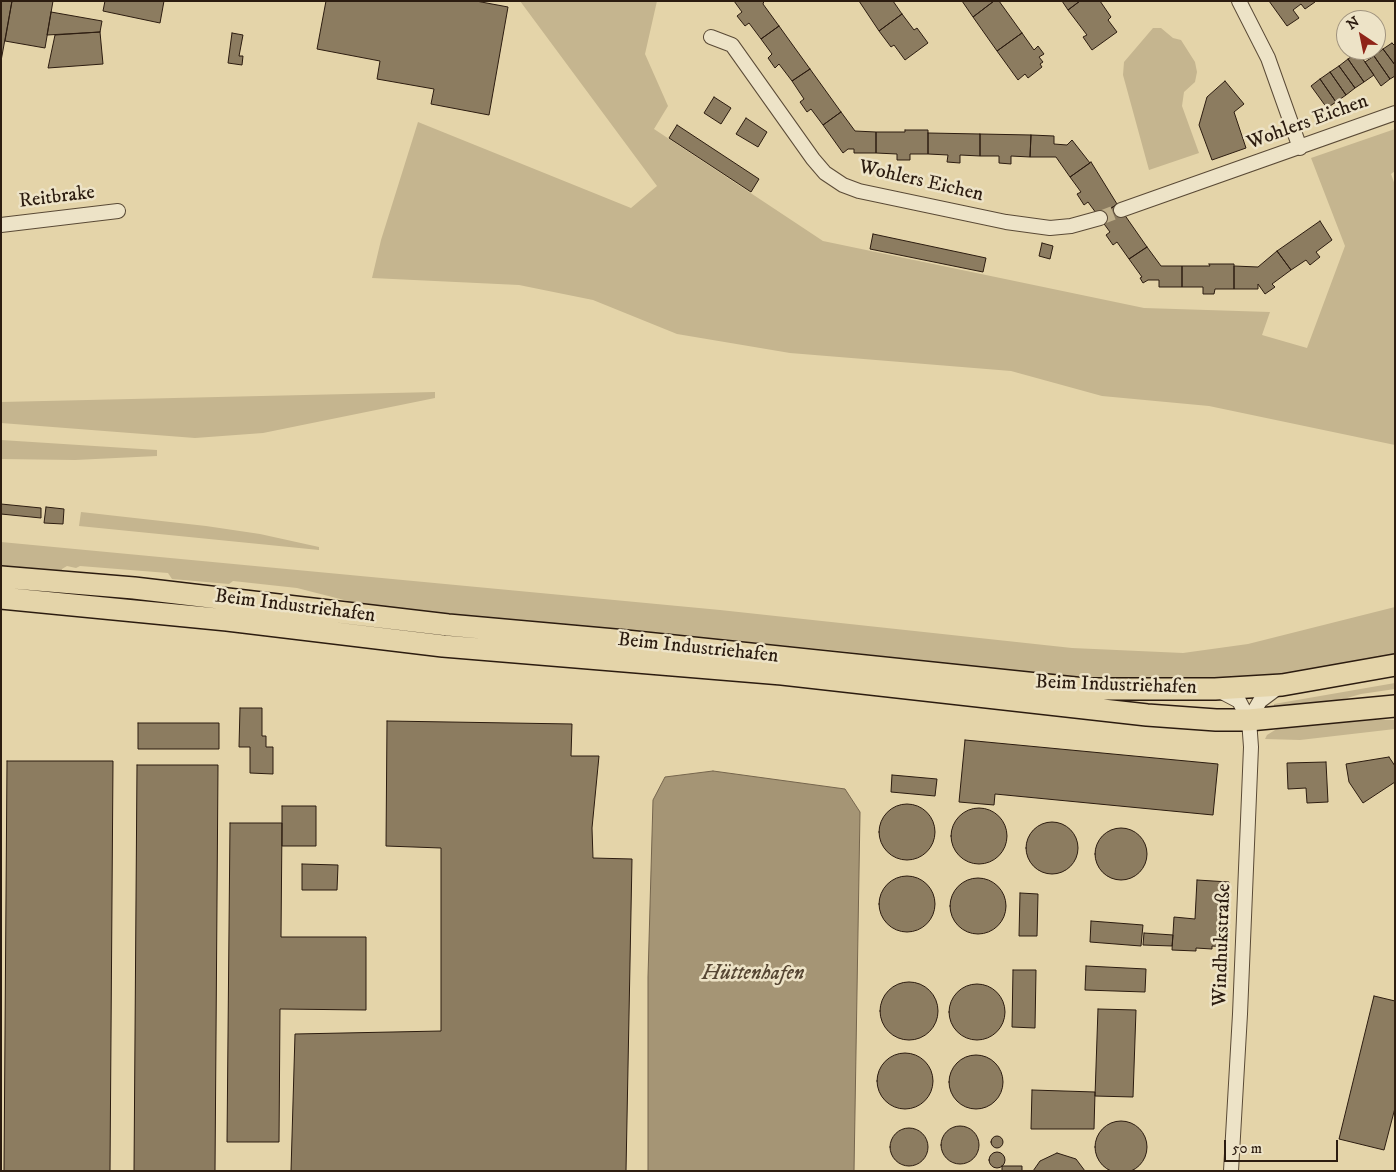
<!DOCTYPE html>
<html>
<head>
<meta charset="utf-8">
<style>
	body { margin:0 }
	#map { position:relative; width:1396px; height:1172px; overflow:hidden; background:#e4d4a9; font-family:"IM FELL DW Pica",serif }
	canvas { display:block }
	.frame { position:absolute; inset:0; border:2px solid #2c1c10; pointer-events:none }
	.north { position:absolute; left:1336px; top:10px; width:50px; height:50px; box-sizing:border-box; background:#ede3c7; border:1px solid #a0937e; border-radius:50%; rotate:326deg; font-size:14px; font-weight:700; line-height:20px; text-align:center; color:#2c1c10 }
	.north::after { content:''; display:block; margin:auto; width:18px; height:22px; background:#8f2418; clip-path:polygon(50% 0,100% 100%,50% 72%,0 100%) }
	.scale { position:absolute; left:1224px; top:1140px; width:114px; height:22px; box-sizing:border-box; border:2px solid #2c1c10; border-top:0; padding-left:6px; font-size:15px; line-height:18px; white-space:nowrap; color:#2c1c10; -webkit-text-stroke:4px #ede3c7; paint-order:stroke }
</style>
</head>
<body>
<div id="map">
<canvas width="1396" height="1172"></canvas>
<div class="frame"></div>
<div class="north">N</div>
<div class="scale">50 m</div>
</div>
<script>
const ctx = document.querySelector('canvas').getContext('2d');
ctx.lineJoin = 'round';
function fill(path, color) { ctx.fillStyle = color; ctx.fill(path, 'evenodd'); }
const poly = rows => new Path2D(rows.map(r => 'M' + r).join(''));
function trace(path, color, width, dash) { ctx.strokeStyle = color; ctx.lineWidth = width; ctx.lineCap = dash ? 'butt' : 'round'; ctx.setLineDash(dash || []); ctx.stroke(path); }
function drawText(font, color, halo, rows, align = 'center') {
  ctx.font = font + ' "IM FELL DW Pica",serif'; ctx.lineWidth = 5; ctx.setLineDash([]); ctx.textBaseline = 'middle'; ctx.strokeStyle = halo; ctx.fillStyle = color; for (const [text, x, y, turn = 0] of rows) {
    ctx.save(); ctx.translate(x, y); ctx.rotate((+turn || 0) * Math.PI / 180); ctx.textAlign = isNaN(turn) ? turn : align; if (halo) ctx.strokeText(text, 0, 0); ctx.fillText(text, 0, 0); ctx.restore();
  }
}
const green = poly([
	[520,1,657,1,645,54,668,106,654,129,823,241,1144,308,1270,312,1262,335,1307,348,1345,246,1311,158,1395,129,1395,171,1391,174,1395,185,1395,445,1209,406,1102,396,1011,371,790,353,677,334,593,300,519,285,372,278,381,240,418,122,631,208,657,186],
	[1153,28,1161,28,1173,38,1181,40,1195,62,1197,72,1195,82,1184,92,1182,106,1199,153,1149,170,1123,75,1124,62],
	[435,392,435,398,263,433,195,438,1,423,1,402],
	[1,440,157,450,157,456,75,460,1,459],
	[81,512,206,526,260,534,319,547,319,550,79,526],
	[1,542,720,610,1072,648,1183,653,1248,644,1395,607,1395,657,1257,678,1144,680,1073,676,980,668,841,651,347,604,348,601,297,588,233,581,229,584,172,579,168,573,80,566,76,568,67,566,62,569,62,573,1,569],
	[1395,683,1395,689,1361,694,1326,704,1274,707,1274,704],
	[1369,719,1395,720,1395,729,1300,740,1265,739,1267,735,1280,727]
]);
const water = poly([
	[713,771,845,789,860,812,854,1171,648,1171,648,977,653,800,665,777,713,771]
]);
const building = poly([
	[1,1,12,1,1,61,1,1],
	[12,1,53,1,45,48,5,41,12,1],
	[105,1,164,1,160,23,103,11,105,1],
	[326,1,476,1,508,7,489,115,431,104,434,89,377,79,380,61,317,49,326,1],
	[734,1,764,1,763,4,779,26,761,39,749,23,745,26,737,16,742,12,734,1],
	[859,1,893,1,902,14,879,31,859,1],
	[962,1,994,1,973,17,962,1],
	[994,1,999,1,1022,33,997,51,973,17,994,1],
	[1062,1,1080,1,1068,10,1062,1],
	[1080,1,1100,1,1111,17,1108,20,1117,32,1092,50,1083,37,1087,35,1068,10,1080,1],
	[1269,1,1315,1,1315,2,1305,9,1301,4,1293,10,1299,18,1287,26,1269,1],
	[51,12,102,21,100,32,47,35,51,12],
	[902,14,914,30,917,28,928,43,905,60,894,45,891,47,879,31,902,14],
	[779,26,810,69,792,81,779,64,775,68,768,58,772,54,761,39,779,26],
	[100,32,103,64,48,68,55,35,100,32],
	[232,33,243,35,239,56,243,56,242,65,228,63,232,33],
	[1022,33,1034,50,1038,46,1044,54,1039,57,1043,62,1040,64,1042,67,1028,78,1025,74,1018,80,997,51,1022,33],
	[1392,43,1395,46,1395,65,1383,49,1392,43],
	[1383,49,1395,65,1395,76,1390,79,1374,56,1383,49],
	[1358,52,1374,75,1364,82,1348,59,1358,52],
	[1374,56,1390,79,1381,86,1365,62,1374,56],
	[1348,59,1364,82,1355,88,1339,66,1348,59],
	[1339,66,1355,88,1346,95,1330,72,1339,66],
	[810,69,841,112,823,125,811,109,807,112,800,102,804,99,792,81,810,69],
	[1330,72,1346,95,1336,102,1320,79,1330,72],
	[1320,79,1336,102,1327,108,1311,86,1320,79],
	[1225,81,1244,104,1234,112,1246,148,1212,160,1199,125,1207,97,1225,81],
	[714,97,731,108,721,124,704,113,714,97],
	[841,112,855,131,876,132,876,153,854,153,854,149,848,149,843,153,823,125,841,112],
	[746,118,767,132,758,147,736,134,746,118],
	[677,125,759,179,751,192,669,138,677,125],
	[905,130,928,130,928,154,910,154,910,160,897,160,897,154,876,153,876,132,905,132,905,130],
	[928,133,980,134,980,156,960,155,960,163,947,162,948,155,928,154,928,133],
	[980,134,1031,135,1030,157,1011,156,1011,164,999,163,999,156,980,156,980,134],
	[1031,135,1054,136,1054,144,1067,145,1072,140,1090,163,1070,177,1056,157,1030,157,1031,135],
	[1091,162,1117,204,1099,217,1088,202,1084,205,1077,194,1081,192,1070,177,1091,162],
	[1117,204,1147,247,1129,259,1117,242,1113,245,1106,235,1110,232,1099,217,1117,204],
	[1320,221,1332,240,1316,252,1320,257,1310,265,1306,260,1291,270,1277,251,1320,221],
	[873,234,986,258,983,272,870,249,873,234],
	[1042,243,1053,246,1050,259,1039,256,1042,243],
	[1147,247,1161,266,1182,266,1182,287,1159,287,1159,280,1148,280,1143,283,1140,278,1142,277,1129,259,1147,247],
	[1277,251,1291,270,1272,284,1275,287,1265,294,1258,284,1258,289,1234,289,1234,266,1258,267,1277,251],
	[1209,264,1234,264,1234,289,1215,289,1214,294,1203,294,1203,287,1182,287,1182,266,1210,266,1209,264],
	[1,504,41,508,41,518,1,514,1,504],
	[46,507,64,509,63,524,44,523,46,507],
	[240,708,262,708,262,736,266,736,266,747,273,747,273,774,250,773,250,747,239,747,240,708],
	[387,721,572,724,571,756,599,756,592,828,593,858,632,859,626,1171,291,1171,295,1034,441,1031,441,848,386,846,387,721],
	[138,723,219,723,219,749,138,749,138,723],
	[965,740,1218,764,1213,815,995,794,994,805,959,802,965,740],
	[1389,757,1395,766,1395,782,1363,803,1349,782,1346,764,1389,757],
	[7,761,113,761,110,1171,4,1171,7,761],
	[1326,762,1328,802,1307,803,1306,788,1288,789,1287,763,1326,762],
	[137,765,218,765,215,1171,134,1171,137,765],
	[892,775,937,779,935,796,891,792,892,775],
	'879 832a28 28 0 1 1 56 0a28 28 0 1 1-56 0Z',
	[282,806,316,806,316,846,282,846,282,806],
	'951 836a28 28 0 1 1 56 0a28 28 0 1 1-56 0Z',
	'1026 848a26 26 0 1 1 52 0a26 26 0 1 1-52 0Z',
	[230,823,282,823,281,937,366,937,366,1010,280,1009,279,1142,227,1142,230,823],
	'1095 854a26 26 0 1 1 52 0a26 26 0 1 1-52 0Z',
	[302,864,338,865,337,890,302,890,302,864],
	'879 904a28 28 0 1 1 56 0a28 28 0 1 1-56 0Z',
	'950 906a28 28 0 1 1 56 0a28 28 0 1 1-56 0Z',
	[1197,880,1229,882,1226,947,1212,946,1212,949,1196,948,1196,951,1172,950,1174,917,1195,919,1197,880],
	[1020,893,1038,894,1037,936,1019,936,1020,893],
	[1091,921,1143,925,1141,946,1090,942,1091,921],
	[1144,933,1173,935,1172,946,1143,945,1144,933],
	[1086,966,1146,969,1145,992,1085,990,1086,966],
	[1013,970,1036,970,1035,1028,1012,1027,1013,970],
	'880 1011a29 29 0 1 1 58 0a29 29 0 1 1-58 0Z',
	'949 1012a28 28 0 1 1 56 0a28 28 0 1 1-56 0Z',
	[1374,996,1395,1001,1395,1108,1384,1150,1339,1139,1374,996],
	[1098,1009,1136,1010,1133,1097,1095,1096,1098,1009],
	'877 1081a28 28 0 1 1 56 0a28 28 0 1 1-56 0Z',
	'949 1082a27 27 0 1 1 54 0a27 27 0 1 1-54 0Z',
	[1032,1090,1095,1092,1094,1129,1031,1129,1032,1090],
	'1095 1147a26 26 0 1 1 52 0a26 26 0 1 1-52 0Z',
	'941 1145a19 19 0 1 1 38 0a19 19 0 1 1-38 0Z',
	'890 1147a19 19 0 1 1 38 0a19 19 0 1 1-38 0Z',
	'991 1142a6 6 0 1 1 12 0a6 6 0 1 1-12 0Z',
	'989 1160a8 8 0 1 1 16 0a8 8 0 1 1-16 0Z',
	[1057,1153,1076,1159,1085,1171,1033,1171,1040,1161,1057,1153],
	[1002,1166,1022,1166,1022,1171,1002,1171,1002,1166]
]);
const streetTunnel = poly([
	[1100,218,1121,210]
]);
const street = poly([
	[1239,1,1268,58,1300,148],
	[711,37,732,45,813,159,825,173,843,185,859,191,1006,222,1050,228,1071,226,1100,218],
	[1121,210,1395,113],
	[1,225,118,211],
	[1218,690,1239,701,1249,720,1251,747,1240,1014,1231,1171],
	[1249,720,1260,701,1280,686]
]);
const primary = poly([
	[1,577,134,588,448,625,626,641,1085,689,1215,689,1282,685,1395,665],
	[1,598,227,620,443,646,782,674,1147,715,1216,720,1249,720,1395,706]
]);
const streetNames = [
	["Wohlers Eichen",1308,123,-20],
	["Wohlers Eichen",921,182,13],
	["Reitbrake",57,198,-7],
	["Beim Industriehafen",295,607,7],
	["Beim Industriehafen",698,649,6],
	["Beim Industriehafen",1116,686,2],
	["Windhukstraße",1223,945,-88]
];
const waterNames = [
	["Hüttenhafen",753,975]
];
fill(green, '#c5b58f');
fill(water, '#a59575');
trace(water, '#75654d', 1);
fill(building, '#8c7c60');
trace(building, '#2c1c10', 1);
trace(streetTunnel, '#bfaf8a', 14, [14, 7]);
trace(street, '#5a4a36', 16);
trace(primary, '#2c1c10', 24);
trace(street, '#ede3c7', 14);
trace(primary, '#e4d4a9', 21);
drawText('20px', '#2c1c10', '#ede3c7', streetNames);
drawText('italic 21px', '#564633', '#ede3c7', waterNames);
</script>
</body>
</html>
